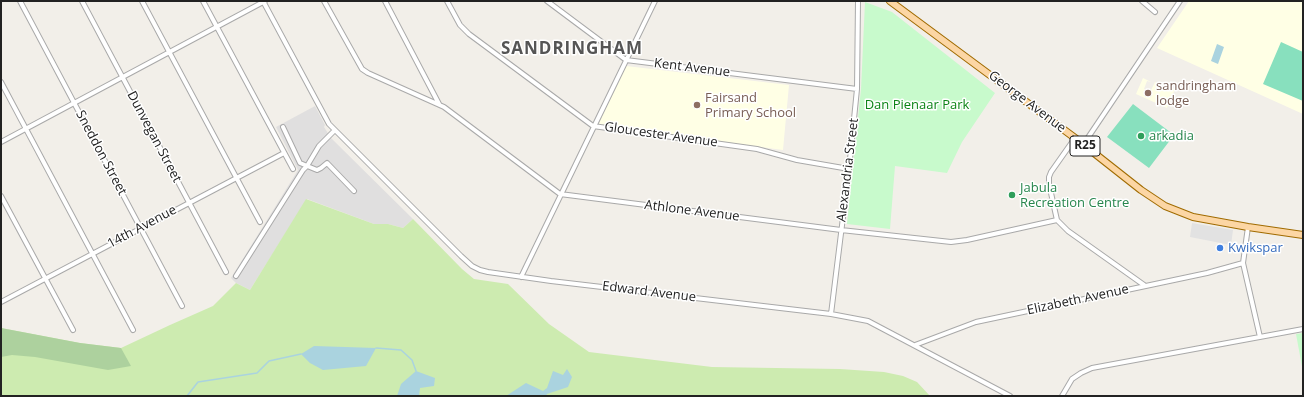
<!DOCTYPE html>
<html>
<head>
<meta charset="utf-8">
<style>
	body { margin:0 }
	#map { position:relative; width:1304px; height:397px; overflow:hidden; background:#f2efe9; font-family:"Open Sans",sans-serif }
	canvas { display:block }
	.frame { position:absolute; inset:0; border:2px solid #222; pointer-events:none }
</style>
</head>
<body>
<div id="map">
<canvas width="1304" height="397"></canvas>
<div class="frame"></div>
</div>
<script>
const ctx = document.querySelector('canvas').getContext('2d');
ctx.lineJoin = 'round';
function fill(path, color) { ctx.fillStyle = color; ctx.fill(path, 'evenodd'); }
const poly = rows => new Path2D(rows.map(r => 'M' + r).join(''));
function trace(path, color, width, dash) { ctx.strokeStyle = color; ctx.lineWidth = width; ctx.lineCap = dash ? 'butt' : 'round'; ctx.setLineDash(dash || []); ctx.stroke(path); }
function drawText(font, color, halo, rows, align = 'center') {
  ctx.font = font + ' "Open Sans",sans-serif'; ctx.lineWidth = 3; ctx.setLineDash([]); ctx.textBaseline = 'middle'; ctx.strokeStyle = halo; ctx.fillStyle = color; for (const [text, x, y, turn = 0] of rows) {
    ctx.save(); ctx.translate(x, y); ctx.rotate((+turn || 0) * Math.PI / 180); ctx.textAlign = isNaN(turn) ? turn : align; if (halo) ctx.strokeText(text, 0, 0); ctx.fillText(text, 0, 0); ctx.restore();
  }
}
const residential = poly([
	[315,106,325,125,324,127,331,138,413,219,403,228,388,224,374,224,307,199,250,290,236,283,231,278,298,170,276,127]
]);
const education = poly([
	[1189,1,1303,1,1303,114,1157,48],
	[626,66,789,85,783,150,598,125],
	[1143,78,1151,82,1147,81,1144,89,1150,92,1155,82,1163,86,1164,84,1175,89,1167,108,1136,94]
]);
const grass = poly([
	[306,199,374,224,388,224,403,228,413,219,462,269,474,279,508,284,549,324,589,352,712,367,840,369,884,372,903,376,917,382,930,396,1,396,1,328,80,343,121,348,170,325,213,306,236,283,250,290]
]);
const forest = poly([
	[1,328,80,343,121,348,131,366,108,370,35,357,12,355,1,357]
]);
const park = poly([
	[865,2,892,12,995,93,962,142,947,173,895,166,890,229,847,224,861,89],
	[1303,333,1303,372,1296,334]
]);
const pitch = poly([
	[1281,42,1303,52,1303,101,1263,84],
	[1133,104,1174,135,1149,168,1107,137]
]);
const parking = poly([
	[1192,223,1233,230,1231,245,1190,237]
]);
const water = poly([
	[1217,44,1224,47,1218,64,1211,61],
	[314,346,376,348,366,366,323,370,310,363,301,354],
	[567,369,572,377,568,387,547,394,546,396,506,396,526,383,543,391,547,388,553,371,563,375],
	[416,371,435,378,434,386,420,388,419,396,397,396,401,384]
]);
const stream = poly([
	[376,348,401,350,412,360,416,371],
	[187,396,198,382,257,373,269,361,301,354]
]);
const street = poly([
	[20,1,182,306],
	[82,1,226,272],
	[142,1,260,222],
	[203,1,293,169],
	[263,1,329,124,461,256,472,266,480,270,488,272,551,281,831,314,868,321,1010,396],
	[324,1,362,69,368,73,444,107,560,194,841,230,951,242,967,240,1057,220],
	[385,1,439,104],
	[447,1,460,25,469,34,593,126,757,149,797,160,849,169],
	[547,1,626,60,857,89],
	[1142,1,1155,12],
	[1,82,133,330],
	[283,127,300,163,317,170,321,168,327,163,354,191],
	[1075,138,1051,172,1049,177,1049,184,1057,220,1068,231,1144,285],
	[1,142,265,1],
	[1083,145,1180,1],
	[1,196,73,330],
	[1248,227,1243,263,1260,337],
	[236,276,303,170,307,166,319,146,335,130],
	[521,277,655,1],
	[1,302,284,153],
	[831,314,849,169,857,89,858,1],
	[915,345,976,322,1207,273,1243,263],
	[1062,396,1072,379,1081,373,1092,368,1303,329]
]);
const primary = poly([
	[890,1,1075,138,1141,190,1165,206,1193,217,1248,227,1303,235]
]);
const markers = [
	[1148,93,4,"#8d6e63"],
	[697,105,4,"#8d6e63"],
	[1141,136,4,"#2e9e5b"],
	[1012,195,4,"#2e9e5b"],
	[1220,248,4,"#3f7fe0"]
];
const shields = [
	[1085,146,30]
];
const shieldNames = [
	["R25",1085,146]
];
const streetNames = [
	["Kent Avenue",692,68,7],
	["George Avenue",1027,102,37],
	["Gloucester Avenue",661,135,8],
	["Dunvegan Street",154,137,62],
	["Sneddon Street",101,153,62],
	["Alexandria Street",848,170,-83],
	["Athlone Avenue",692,211,7],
	["14th Avenue",142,227,-28],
	["Edward Avenue",649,292,7],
	["Elizabeth Avenue",1078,300,-12]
];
const educationNames = [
	["sandringham",1156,86],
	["lodge",1156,101],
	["Fairsand",705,98],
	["Primary School",705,113]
];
const parkNames = [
	["Dan Pienaar Park",917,105]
];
const leisureNames = [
	["arkadia",1149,136],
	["Jabula",1020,188],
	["Recreation Centre",1020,203]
];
const shopNames = [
	["Kwikspar",1228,248]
];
const districtNames = [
	["SANDRINGHAM",572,49]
];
fill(residential, '#e0dfdf');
fill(education, '#ffffe5');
fill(grass, '#cdebb0');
fill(forest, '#add19e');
fill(park, '#c8facc');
fill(pitch, '#88e0be');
fill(parking, '#e2e2e2');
fill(water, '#aad3df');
trace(stream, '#aad3df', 1.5);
trace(street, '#a9a9a9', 6);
trace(primary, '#a06b00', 8);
trace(street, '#fff', 4);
trace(primary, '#fcd6a4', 6);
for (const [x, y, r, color] of markers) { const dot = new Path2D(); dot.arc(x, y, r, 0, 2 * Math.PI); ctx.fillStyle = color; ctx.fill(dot); trace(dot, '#fff', 1.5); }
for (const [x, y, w] of shields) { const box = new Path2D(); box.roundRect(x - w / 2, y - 10, w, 20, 3); ctx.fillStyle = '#fff'; ctx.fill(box); trace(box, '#222', 1); }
drawText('bold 12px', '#222', null, shieldNames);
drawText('13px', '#222', '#fff', streetNames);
drawText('13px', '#785e54', '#fff', educationNames, 'left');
drawText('13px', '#0c8416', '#fff', parkNames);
drawText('13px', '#27864d', '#fff', leisureNames, 'left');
drawText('13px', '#366cbe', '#fff', shopNames, 'left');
ctx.letterSpacing = '1px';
drawText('bold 17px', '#555', '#fff', districtNames);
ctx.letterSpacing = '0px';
</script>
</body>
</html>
